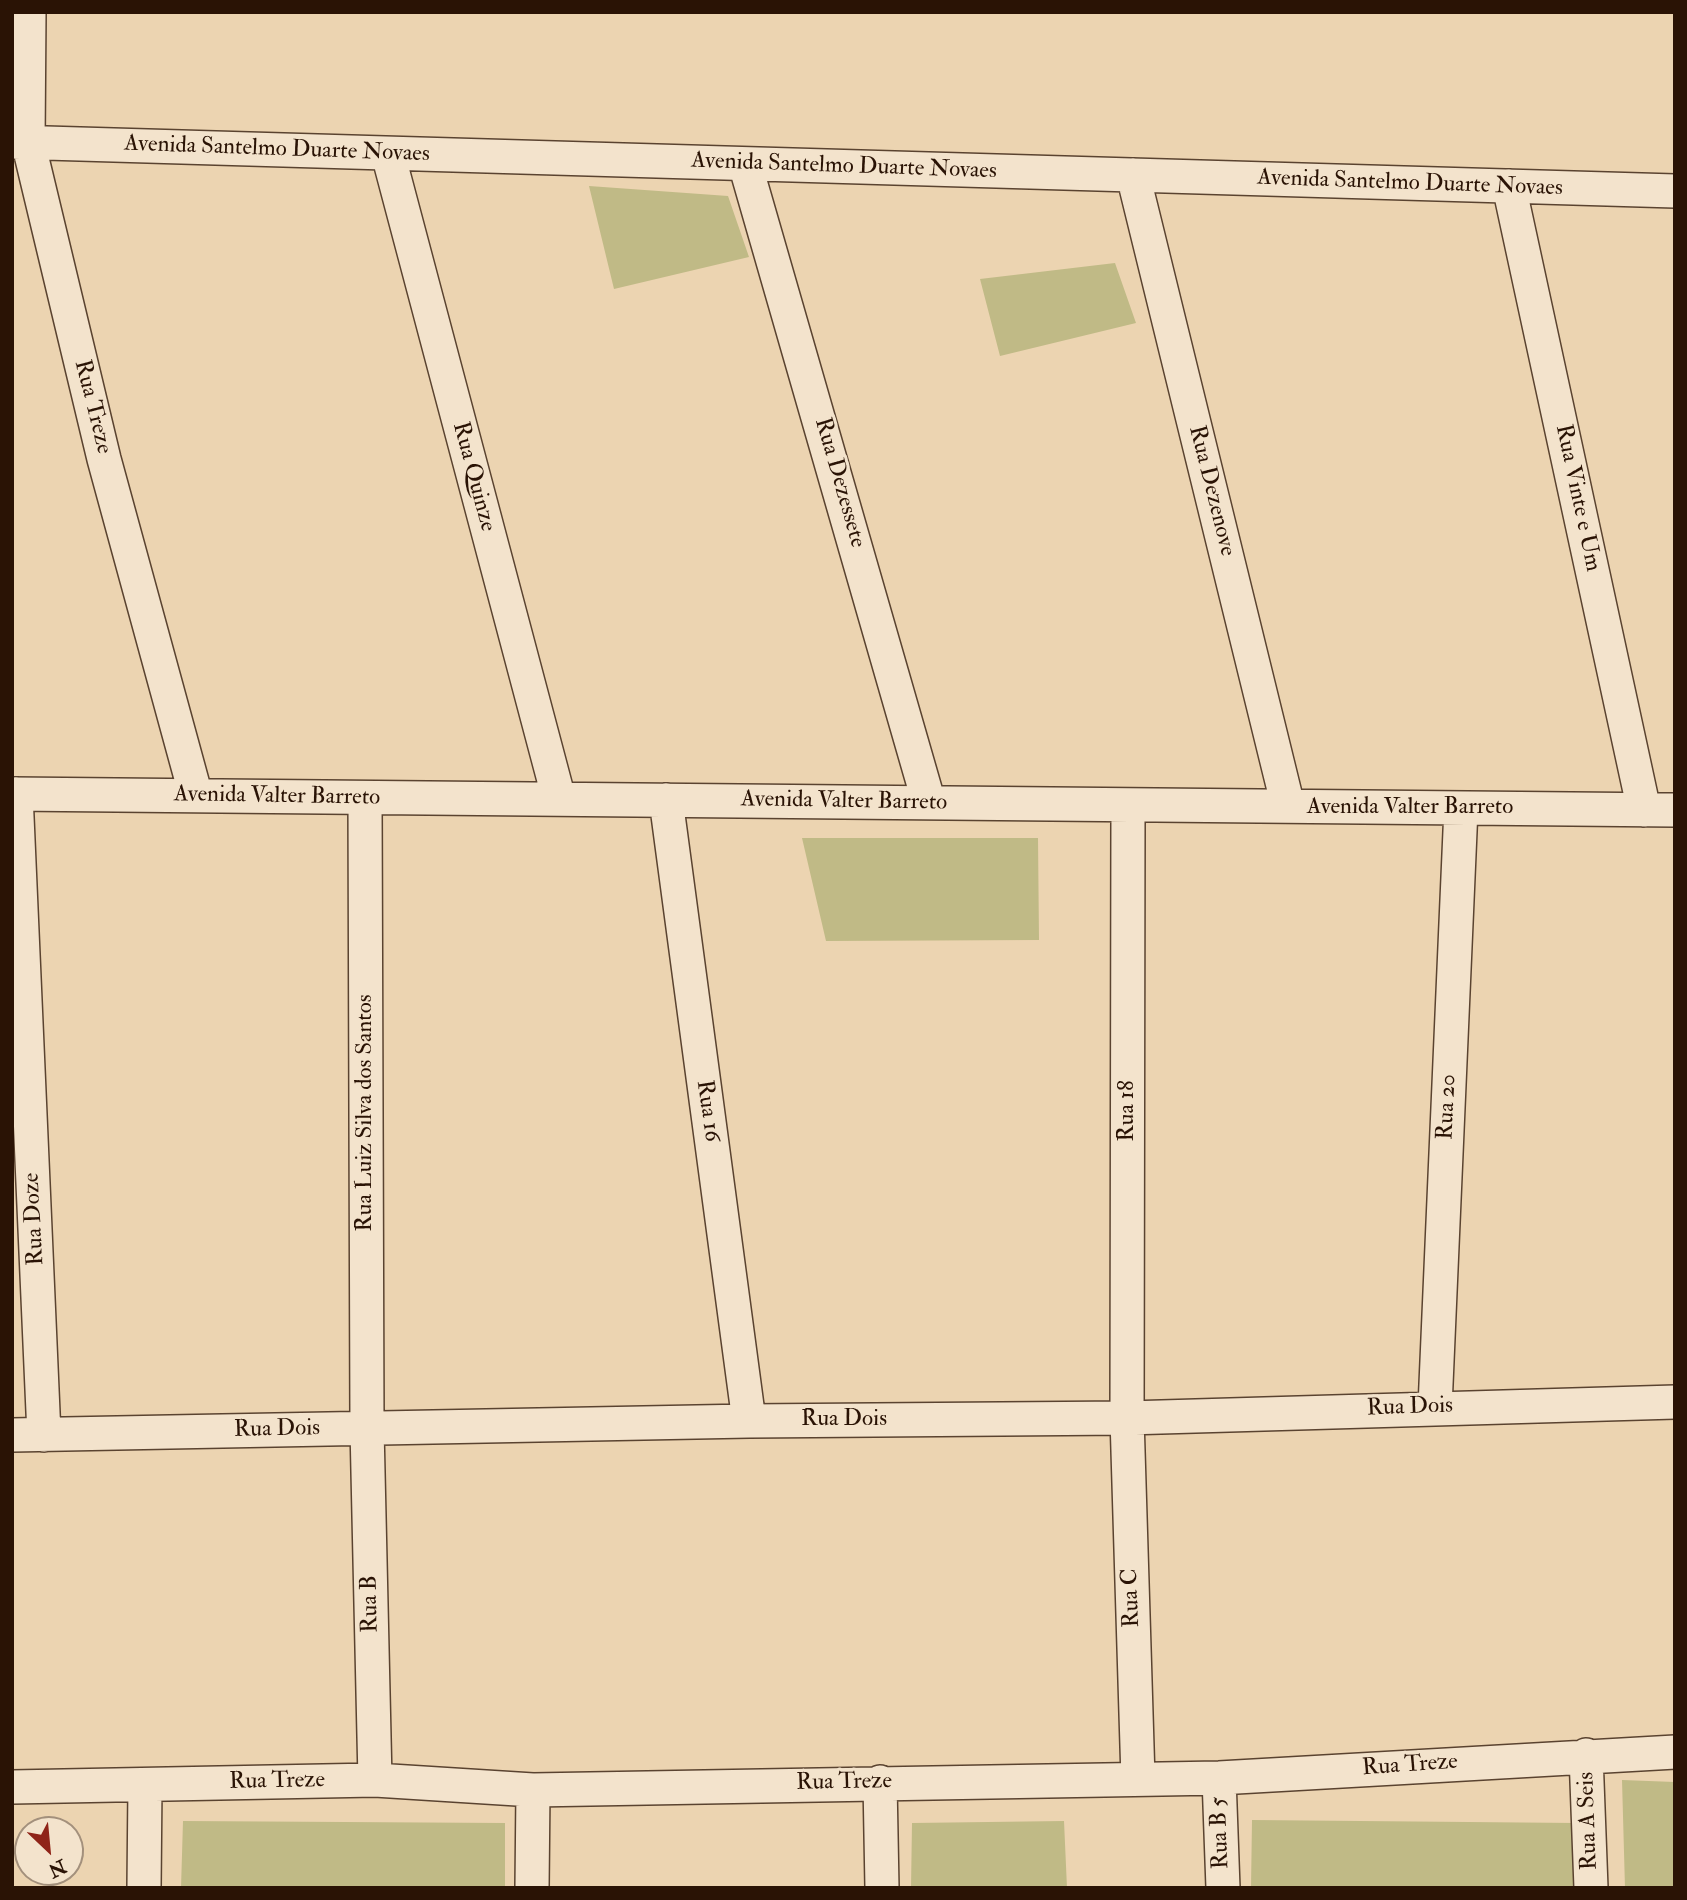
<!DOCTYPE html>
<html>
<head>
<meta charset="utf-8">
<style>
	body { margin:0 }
	#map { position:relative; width:1687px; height:1900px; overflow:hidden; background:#ecd4b1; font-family:"IM FELL Double Pica",serif }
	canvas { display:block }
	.frame { position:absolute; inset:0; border:14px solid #2a1305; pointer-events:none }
	.north { position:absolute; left:14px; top:1816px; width:70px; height:70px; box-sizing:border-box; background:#f3e3cc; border:2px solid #a3907c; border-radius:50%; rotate:154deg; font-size:19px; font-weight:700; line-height:28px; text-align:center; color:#2a1305 }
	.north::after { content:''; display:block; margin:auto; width:24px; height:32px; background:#8f2418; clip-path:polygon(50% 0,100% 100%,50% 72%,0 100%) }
</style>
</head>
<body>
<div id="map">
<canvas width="1687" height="1900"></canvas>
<div class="frame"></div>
<div class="north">N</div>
</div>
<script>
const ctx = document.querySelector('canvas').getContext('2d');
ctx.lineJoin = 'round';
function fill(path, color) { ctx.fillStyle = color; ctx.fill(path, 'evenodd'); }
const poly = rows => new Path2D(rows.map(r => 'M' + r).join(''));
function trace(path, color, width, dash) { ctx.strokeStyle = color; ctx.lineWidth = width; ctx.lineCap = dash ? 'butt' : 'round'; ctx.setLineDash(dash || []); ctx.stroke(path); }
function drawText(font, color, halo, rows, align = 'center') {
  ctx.font = font + ' "IM FELL Double Pica",serif'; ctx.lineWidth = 6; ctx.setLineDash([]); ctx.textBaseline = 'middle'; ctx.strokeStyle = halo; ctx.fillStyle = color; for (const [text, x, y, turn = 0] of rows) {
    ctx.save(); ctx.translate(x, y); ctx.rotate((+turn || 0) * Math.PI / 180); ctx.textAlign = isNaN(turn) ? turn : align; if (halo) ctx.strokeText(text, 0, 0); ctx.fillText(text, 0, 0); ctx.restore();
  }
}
const green = poly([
	[589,186,728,196,749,257,614,289],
	[1115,263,1136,323,1000,356,980,279],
	[802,838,1038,838,1039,940,826,941],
	[1622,1780,1675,1782,1675,1888,1625,1888],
	[1252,1820,1576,1823,1576,1888,1251,1888],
	[183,1821,505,1823,505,1888,181,1888],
	[1064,1821,1067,1888,911,1888,912,1823]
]);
const street = poly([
	[29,12,28,142,104,459,196,796],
	[12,142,1675,191],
	[388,154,559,799],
	[745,164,929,803],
	[1133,175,1288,806],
	[1509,186,1644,810],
	[12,794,1675,810],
	[16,794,44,1435],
	[365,798,367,1428,375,1780],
	[666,800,749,1421],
	[1128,805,1127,1418,1138,1779],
	[1435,1407,1461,808],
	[12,1435,749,1421,1127,1418,1675,1402],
	[1586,1755,1591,1888],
	[1219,1778,1223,1888],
	[880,1782,882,1888],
	[12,1787,375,1780,533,1790,1219,1778,1675,1752],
	[144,1888,145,1785],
	[532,1888,533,1790]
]);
const streetNames = [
	["Avenida Santelmo Duarte Novaes",277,150,2],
	["Avenida Santelmo Duarte Novaes",844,167,2],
	["Avenida Santelmo Duarte Novaes",1410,184,2],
	["Rua Treze",92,407,76],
	["Rua Quinze",473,477,75],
	["Rua Dezessete",839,483,74],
	["Rua Dezenove",1211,491,76],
	["Rua Vinte e Um",1577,498,78],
	["Avenida Valter Barreto",277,797,1],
	["Avenida Valter Barreto",844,802,1],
	["Avenida Valter Barreto",1410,808],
	["Rua 20",1448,1107,-87],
	["Rua 16",707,1111,82],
	["Rua 18",1128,1111,-90],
	["Rua Luiz Silva dos Santos",366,1113,-90],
	["Rua Doze",35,1219,-93],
	["Rua Dois",1410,1408,-2],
	["Rua Dois",844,1420],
	["Rua Dois",277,1430,-1],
	["Rua C",1132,1598,-92],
	["Rua B",371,1604,-91],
	["Rua Treze",1410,1766,-4],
	["Rua Treze",277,1782,-1],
	["Rua Treze",844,1783,-1],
	["Rua A Seis",1589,1821,-92],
	["Rua B 5",1221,1833,-92]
];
fill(green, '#c0ba86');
trace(street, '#5a4330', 36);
trace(street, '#f3e3cc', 33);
drawText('23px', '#2a1305', '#f3e3cc', streetNames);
</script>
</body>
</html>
